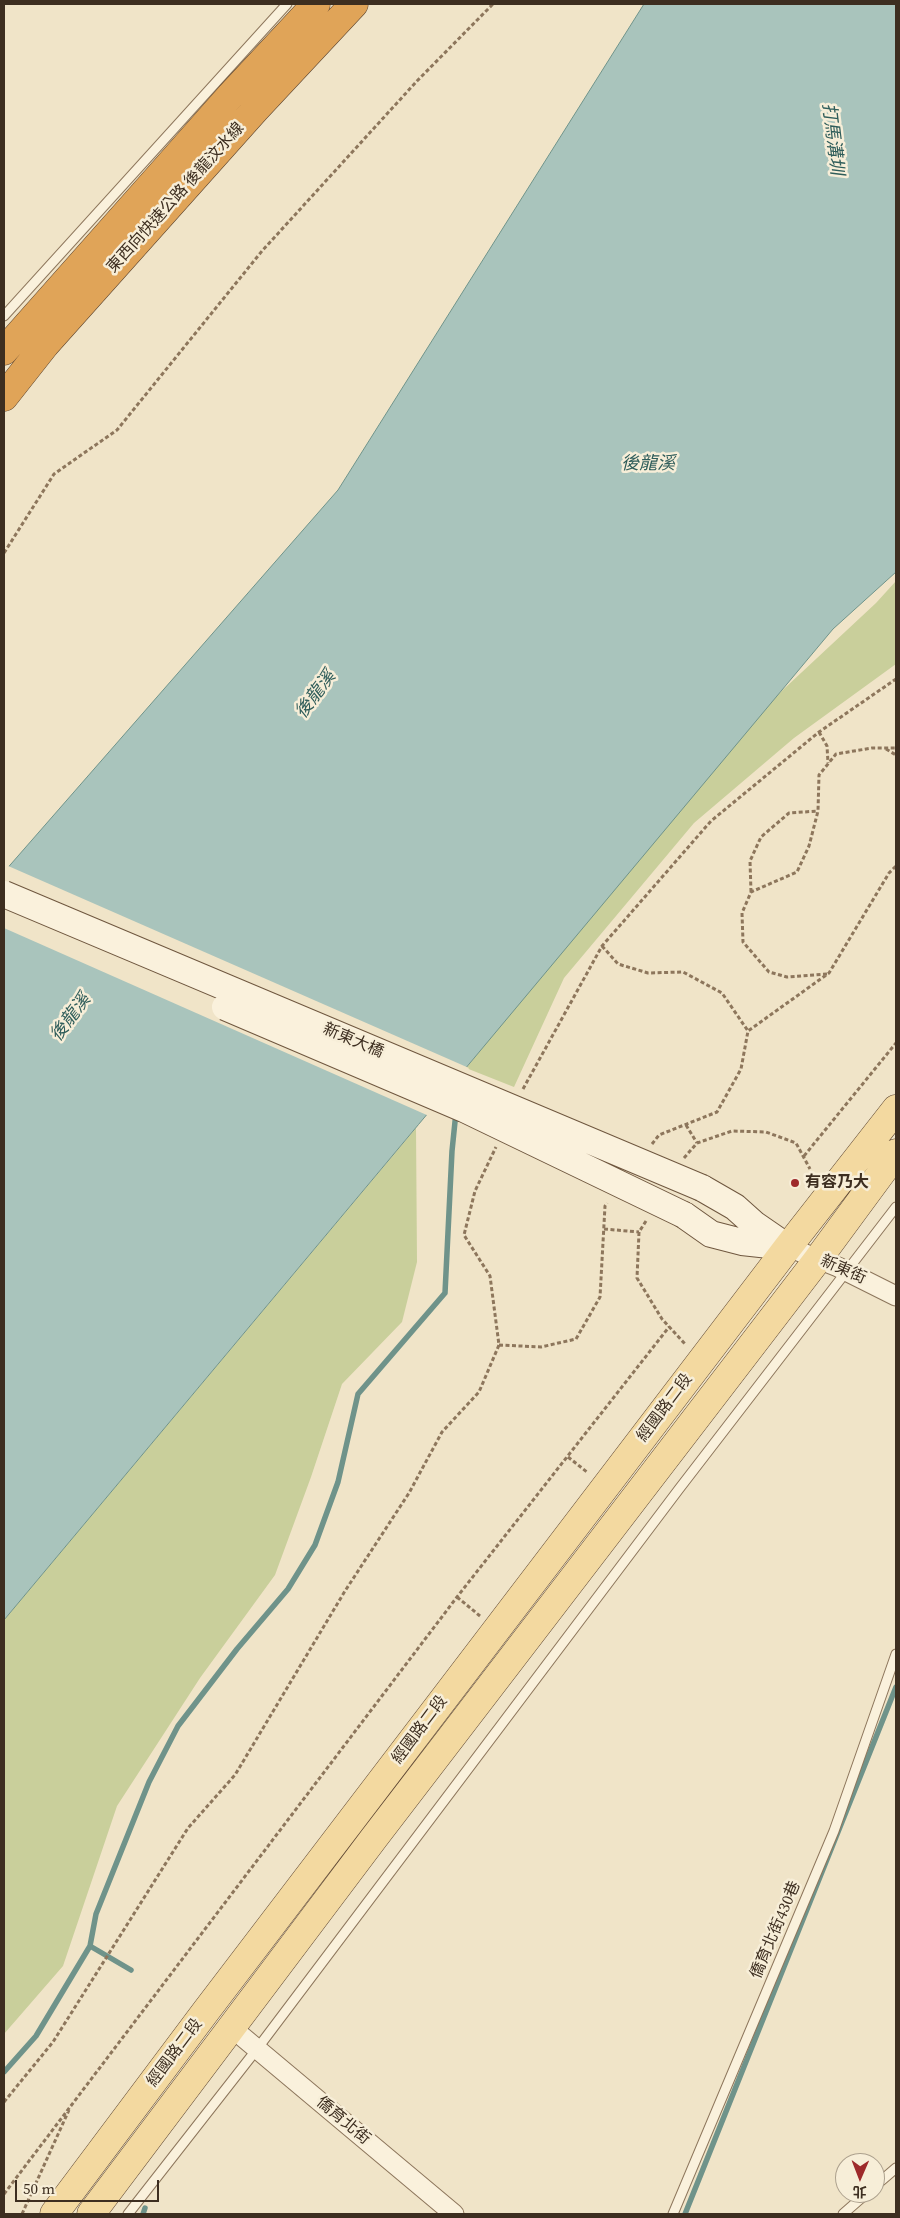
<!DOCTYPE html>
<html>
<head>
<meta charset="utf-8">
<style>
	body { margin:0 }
	#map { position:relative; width:900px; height:2218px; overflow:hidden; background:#f0e4c8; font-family:"Source Serif 4","Noto Sans TC",serif }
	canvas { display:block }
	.frame { position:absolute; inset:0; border:5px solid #3d2e20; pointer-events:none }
	.north { position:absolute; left:835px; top:2153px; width:50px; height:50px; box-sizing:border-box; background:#f7eed8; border:1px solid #ada18e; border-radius:50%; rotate:181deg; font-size:14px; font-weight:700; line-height:20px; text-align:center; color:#3d2e20 }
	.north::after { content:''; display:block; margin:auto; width:18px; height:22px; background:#9e2a2b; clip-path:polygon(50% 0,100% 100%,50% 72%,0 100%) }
	.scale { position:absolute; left:15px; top:2180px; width:144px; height:22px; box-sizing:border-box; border:2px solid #3d2e20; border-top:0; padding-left:6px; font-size:15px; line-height:18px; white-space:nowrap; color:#3d2e20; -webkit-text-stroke:4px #f7eed8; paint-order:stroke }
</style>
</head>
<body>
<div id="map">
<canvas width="900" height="2218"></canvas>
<div class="frame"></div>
<div class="north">北</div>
<div class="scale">50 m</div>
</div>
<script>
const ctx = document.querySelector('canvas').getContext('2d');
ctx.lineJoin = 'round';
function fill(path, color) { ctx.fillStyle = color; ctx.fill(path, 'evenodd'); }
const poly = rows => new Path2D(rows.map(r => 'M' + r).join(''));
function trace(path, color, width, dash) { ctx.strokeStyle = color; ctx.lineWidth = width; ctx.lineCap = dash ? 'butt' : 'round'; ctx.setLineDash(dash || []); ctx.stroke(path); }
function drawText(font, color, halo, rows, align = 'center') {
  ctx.font = font + ' "Source Serif 4","Noto Sans TC",serif'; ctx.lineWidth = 5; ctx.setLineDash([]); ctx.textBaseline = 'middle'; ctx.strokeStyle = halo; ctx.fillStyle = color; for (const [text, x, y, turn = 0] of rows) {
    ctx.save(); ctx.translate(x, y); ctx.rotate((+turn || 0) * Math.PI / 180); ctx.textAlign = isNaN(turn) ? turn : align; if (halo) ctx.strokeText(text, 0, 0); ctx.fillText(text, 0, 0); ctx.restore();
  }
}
const green = poly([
	[896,581,896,664,794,738,694,823,564,978,514,1087,466,1068,727,742,876,603],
	[416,1128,417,1262,402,1322,342,1384,311,1477,275,1575,200,1678,117,1806,63,1966,4,2034,4,1620]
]);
const water = poly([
	[644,4,896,4,896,572,833,629,4,1620,4,872,338,490,644,4]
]);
const pier = poly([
	[6,865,469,1068,429,1116,4,928,4,868]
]);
const stream = poly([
	[90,1946,131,1970],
	[4,2072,36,2036,90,1946,96,1914,149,1782,178,1726,237,1649,288,1589,315,1545,338,1482,358,1394,445,1293,452,1151,456,1112],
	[143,2214,145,2208],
	[685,2214,896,1687]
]);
const path = poly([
	[4,553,54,474,117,430,262,251,417,81,493,4],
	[819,732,827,746,828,763],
	[886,749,896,755],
	[751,892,750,861,761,837,789,813,818,811],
	[602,946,618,964,648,973,683,972,722,993,748,1031],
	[827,974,787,977,769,972,743,942,742,913,751,892,797,872,809,846,818,811,819,775,836,754,872,748,896,748],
	[523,1089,602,946,711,821,819,732,896,679],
	[686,1125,697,1143],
	[652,1144,659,1135,717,1112,741,1069,748,1031,829,973,889,873,896,866],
	[804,1156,896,1043],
	[684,1158,697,1143,732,1131,766,1132,796,1143,810,1169],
	[646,1221,639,1232,637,1278,662,1319,685,1344],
	[604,1229,639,1232],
	[499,1345,541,1347,576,1339,600,1297,605,1206,607,1203],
	[568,1457,587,1472],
	[457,1597,480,1616],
	[4,2102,53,2042,188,1828,235,1775,345,1591,409,1493,442,1432,479,1392,499,1345,490,1276,464,1235,475,1191,496,1147],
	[4,2194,457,1597,669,1327],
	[22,2214,69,2110]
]);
const lane = poly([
	[4,316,287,4],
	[875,2186,896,2168],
	[128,2214,257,2049,679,1489,896,1207],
	[673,2214,834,1831,896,1654],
	[843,2214,867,2193]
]);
const street = poly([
	[788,1247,838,1267,896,1296],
	[232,2028,454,2214]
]);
const secondary = poly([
	[702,1188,735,1207,754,1224,783,1244],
	[684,1215,711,1234,742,1242,788,1247]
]);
const primary = poly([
	[54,2214,206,2011,788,1247,896,1109],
	[91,2214,374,1838,818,1259,896,1153]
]);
const highway = poly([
	[4,351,230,96,316,4],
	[4,397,45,345,255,110,354,4]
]);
const secondaryBridge = poly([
	[4,894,702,1188],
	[225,1007,464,1109,684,1215]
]);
const markers = [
	[795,1183,5,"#9e2a2b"]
];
const streetNames = [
	["東西向快速公路 後龍汶水線",176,198,-48],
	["新東大橋",353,1041,23],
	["新東街",843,1270,24],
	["經國路二段",665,1408,-53],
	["經國路二段",420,1730,-53],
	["僑育北街430巷",776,1930,-67],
	["經國路二段",175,2053,-53],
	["僑育北街",343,2121,40]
];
const poiNames = [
	["有容乃大",805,1183]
];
const waterNames = [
	["打馬溝圳",832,139,83],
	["後龍溪",648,464],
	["後龍溪",316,695,-53],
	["後龍溪",71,1018,-53]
];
fill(green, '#c9cf9b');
fill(water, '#a9c4bc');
trace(water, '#6f938a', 1);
fill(pier, '#f0e4c8');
trace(stream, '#6f938a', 5.5);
trace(lane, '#8d765c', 11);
trace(street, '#8d765c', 21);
trace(secondary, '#6f573f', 28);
trace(primary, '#5b4430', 29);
trace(highway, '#5b4430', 29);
trace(path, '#8d765c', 3, [4, 2.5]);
trace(lane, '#faf1dc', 9);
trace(street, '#faf1dc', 19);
trace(secondary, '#faf1dc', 26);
trace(primary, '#f3d9a0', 28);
trace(highway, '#e0a458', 28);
trace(secondaryBridge, '#6f573f', 28, []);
trace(secondaryBridge, '#faf1dc', 26);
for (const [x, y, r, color] of markers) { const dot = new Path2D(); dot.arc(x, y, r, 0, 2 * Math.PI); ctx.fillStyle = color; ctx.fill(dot); trace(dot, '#f7eed8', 2); }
drawText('16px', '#3d2e20', '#f7eed8', streetNames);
drawText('bold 16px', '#3d2e20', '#f7eed8', poiNames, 'left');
drawText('italic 18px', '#2f5d5a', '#f7eed8', waterNames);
</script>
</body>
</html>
